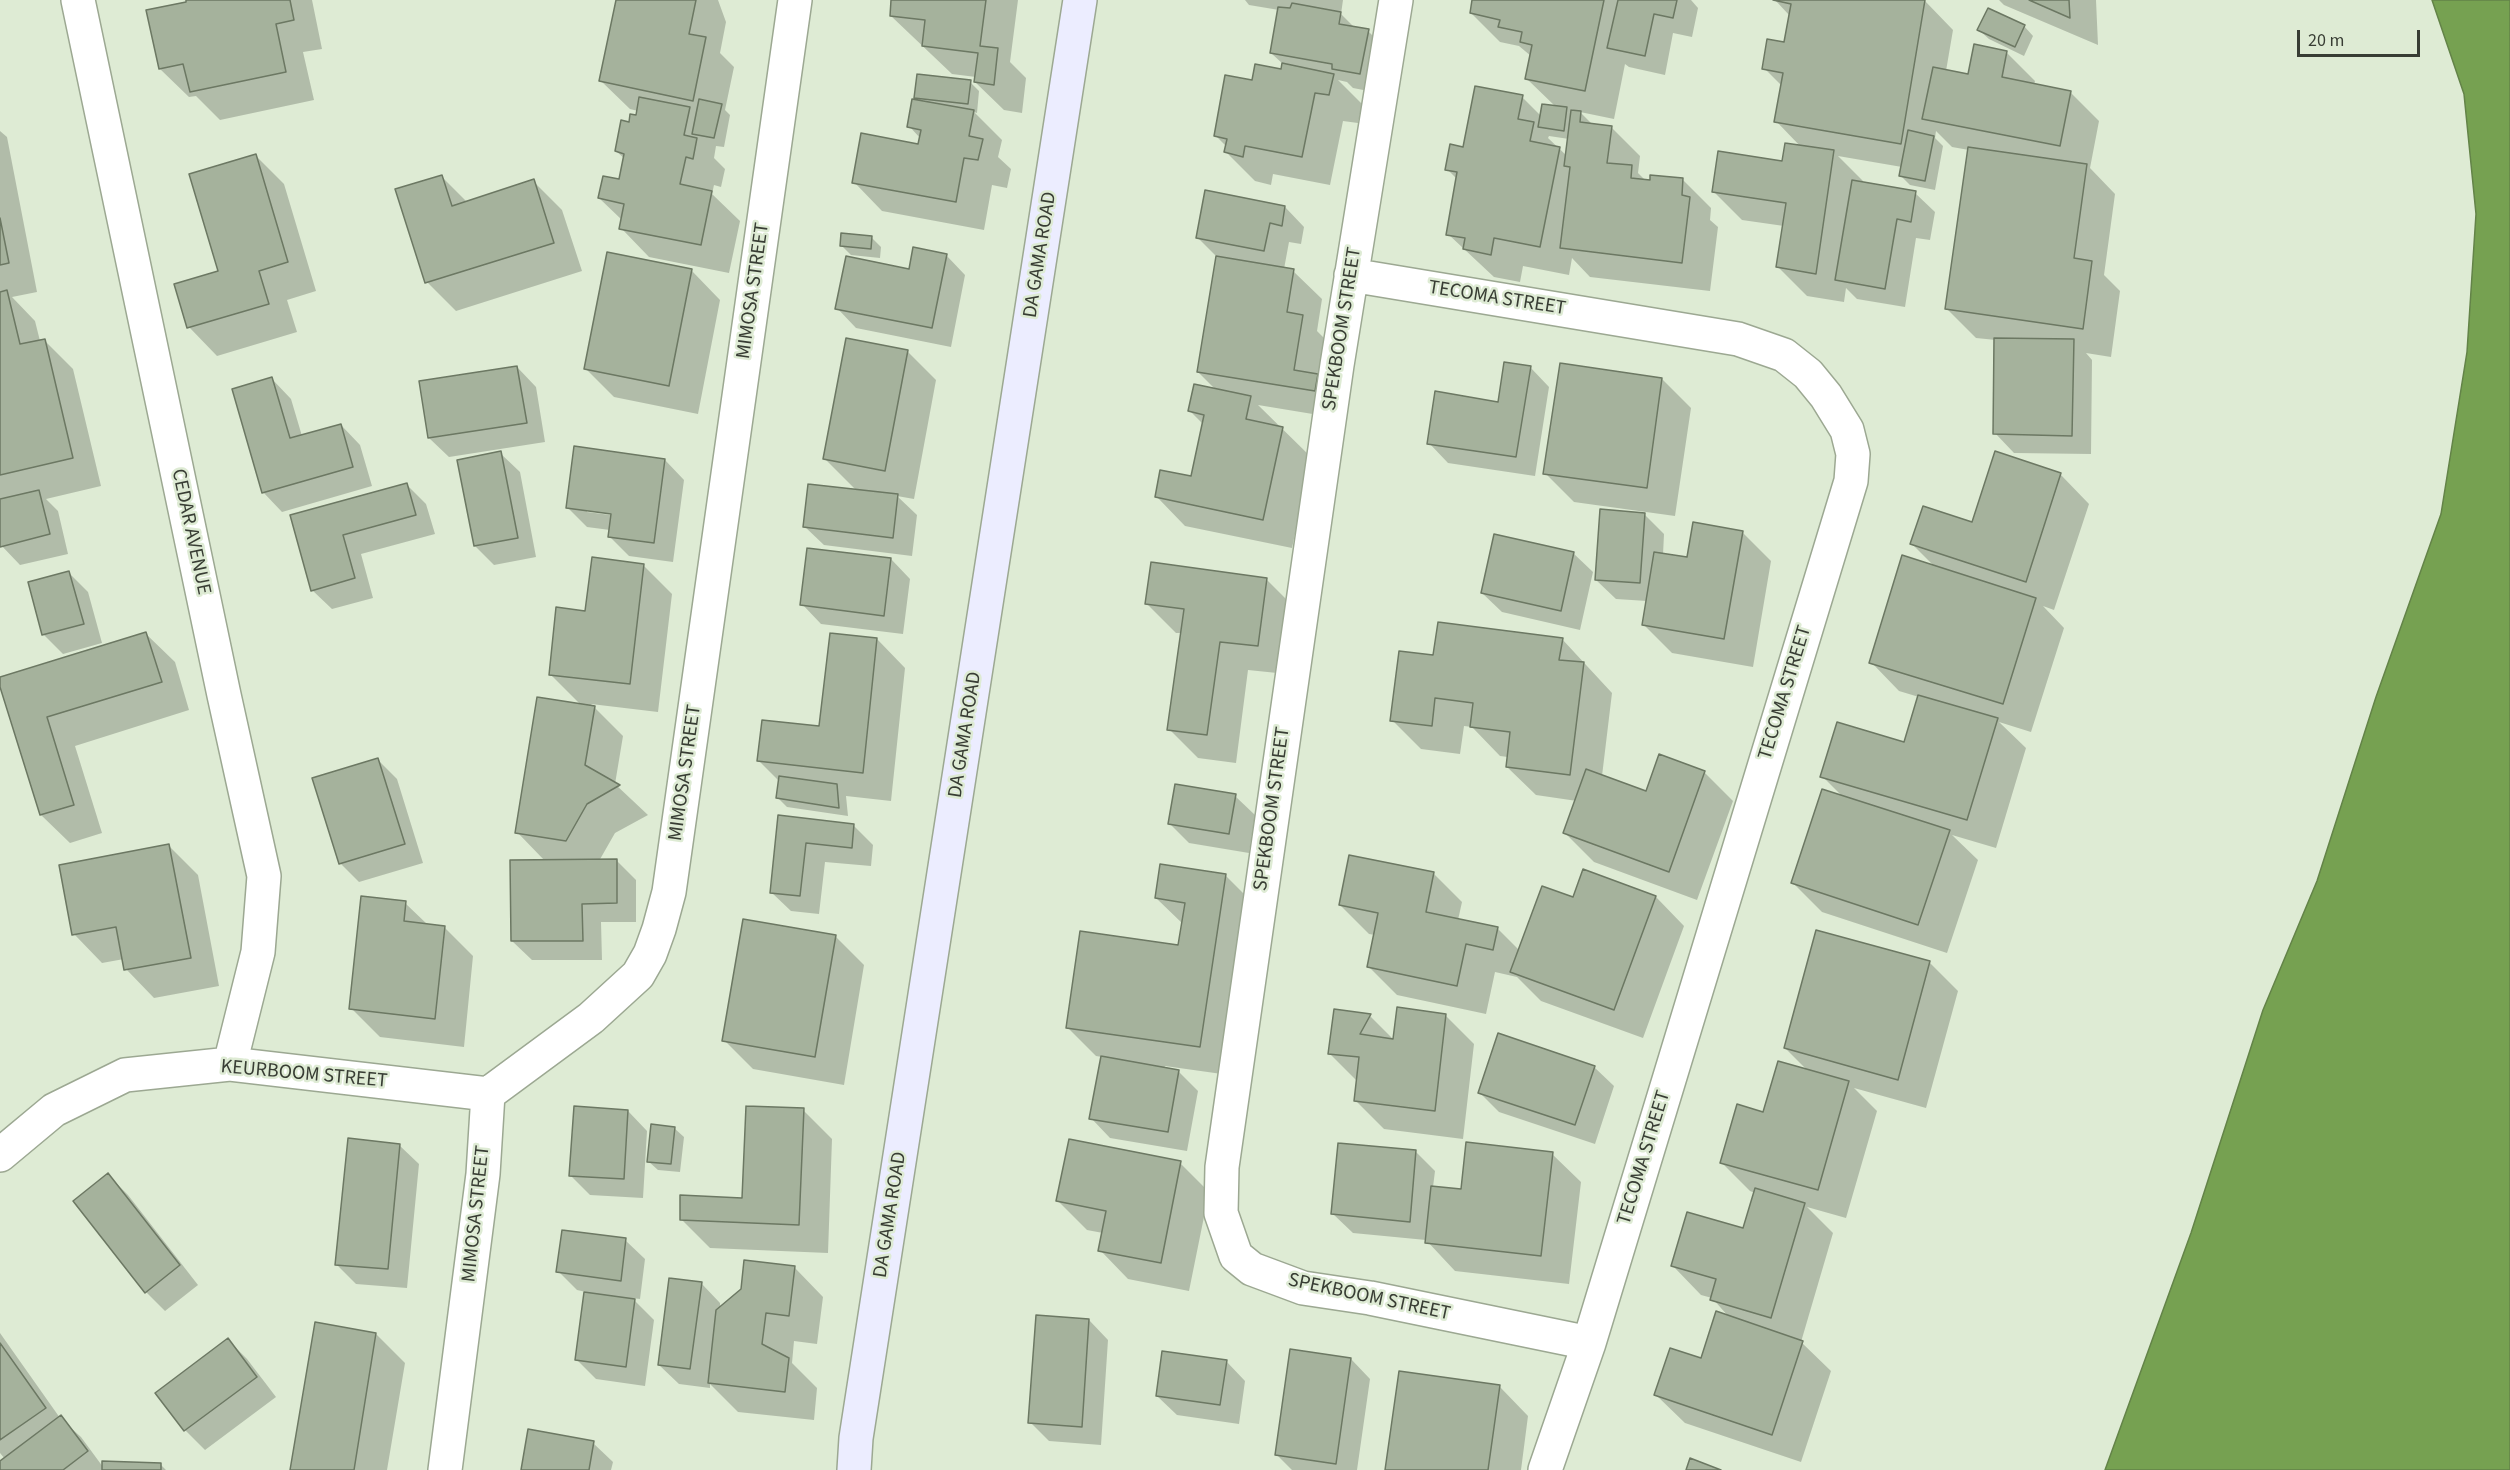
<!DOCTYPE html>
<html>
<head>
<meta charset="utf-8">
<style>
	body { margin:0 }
	#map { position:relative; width:2510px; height:1470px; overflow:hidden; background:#deebd4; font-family:"Source Sans 3",sans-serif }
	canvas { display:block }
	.scale { position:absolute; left:2297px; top:30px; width:123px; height:27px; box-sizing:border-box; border:3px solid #383d34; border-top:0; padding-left:8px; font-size:18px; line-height:21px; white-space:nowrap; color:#383d34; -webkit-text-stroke:4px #deebd4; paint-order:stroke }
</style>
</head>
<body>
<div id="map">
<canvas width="2510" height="1470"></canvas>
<div class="scale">20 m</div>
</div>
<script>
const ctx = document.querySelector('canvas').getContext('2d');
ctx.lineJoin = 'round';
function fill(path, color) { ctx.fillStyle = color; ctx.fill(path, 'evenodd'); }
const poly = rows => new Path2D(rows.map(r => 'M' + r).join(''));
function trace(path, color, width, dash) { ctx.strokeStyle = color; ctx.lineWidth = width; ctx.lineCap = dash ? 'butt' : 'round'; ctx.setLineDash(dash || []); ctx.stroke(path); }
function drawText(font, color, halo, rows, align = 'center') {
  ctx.font = font + ' "Source Sans 3",sans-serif'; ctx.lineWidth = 5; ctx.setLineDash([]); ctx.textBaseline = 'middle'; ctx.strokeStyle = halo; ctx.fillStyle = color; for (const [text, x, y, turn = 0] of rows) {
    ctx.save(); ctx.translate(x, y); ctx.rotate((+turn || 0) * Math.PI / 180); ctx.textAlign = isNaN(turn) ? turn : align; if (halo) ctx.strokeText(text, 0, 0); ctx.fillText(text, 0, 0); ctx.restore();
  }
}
const water = poly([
	[2432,0,2510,0,2510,1470,2105,1470,2191,1233,2263,1010,2317,881,2376,697,2441,514,2467,352,2476,214,2464,94,2432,0]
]);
const shadow = poly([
	[187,0,312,0,322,49,303,52,314,100,220,120,196,96,189,97,160,69,188,3],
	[618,0,718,0,726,22,720,53,734,67,725,110,730,115,724,147,716,146,714,158,725,169,721,187,714,185,712,194,740,221,729,273,649,257,621,228,622,220,599,198,620,181,625,159,616,151,638,111,630,109,601,81],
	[893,0,1018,0,1010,62,1026,78,1022,113,1004,110,975,82,976,77,952,74,891,16],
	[1245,0,1353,0,1343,0,1341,14,1355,28,1368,31,1387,50,1379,93,1353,88,1347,82,1338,80,1362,104,1358,123,1343,121,1330,185,1273,174,1271,185,1255,181,1226,152,1227,147,1215,135,1282,71,1283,64,1271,53,1279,10,1249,5],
	[1474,0,1691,0,1698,8,1692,37,1673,33,1665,75,1629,67,1625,64,1614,119,1580,112,1593,125,1611,127,1640,156,1638,173,1646,181,1683,180,1711,208,1710,220,1718,227,1710,291,1590,277,1572,258,1569,275,1523,266,1520,282,1494,277,1448,234,1458,180,1447,169,1464,148,1522,97,1541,116,1556,107,1527,79,1531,56,1519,46,1500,42,1471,13],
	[1549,136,1569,139,1567,156,1548,138],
	[1775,0,1925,1,1953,30,1946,71,1970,76,2006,52,2035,81,2034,85,2070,92,2099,121,2090,168,2115,194,2104,275,2120,291,2111,357,2086,353,2092,360,2091,454,2014,453,1995,433,1996,340,1976,338,1947,309,1969,150,1952,147,1936,131,1935,138,1943,146,1935,190,1910,185,1901,176,1902,167,1838,156,1863,181,1862,184,1915,193,1935,212,1930,240,1916,238,1905,307,1857,299,1846,288,1844,302,1807,296,1778,267,1784,226,1742,220,1714,192,1784,163,1801,147,1776,121,1782,86,1764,68,1785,44,1790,16],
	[1999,0,2096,0,2098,45,2004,5],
	[2024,26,2033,36,2024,56,1989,39,1979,30],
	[970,82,979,91,977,113,974,112,1002,140,998,157,1011,169,1007,188,992,185,984,230,882,211,854,182,919,146,921,139,909,126,921,102,916,97],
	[0,131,7,137,37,292,12,297,35,321,40,341,44,340,73,369,101,486,46,499,58,511,68,554,20,565,0,544],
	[256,156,284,184,316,291,287,300,297,332,217,356,189,327,220,272],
	[441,176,467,202,533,181,562,210,582,271,456,311,427,282],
	[1285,207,1304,227,1301,244,1289,242,1284,269,1293,271,1322,299,1317,331,1331,345,1343,419,1258,405,1311,457,1292,548,1185,526,1157,497,1192,478,1203,424,1190,411,1217,391,1198,372,1217,257,1198,238],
	[871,237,881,247,880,258,851,255,841,245],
	[946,255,965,275,951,347,856,328,837,308],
	[692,271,720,300,698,414,614,397,585,368],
	[907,351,936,380,914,499,897,496,917,515,912,556,824,545,804,526,857,491,825,459],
	[517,367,536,387,545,442,449,457,429,438],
	[1530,367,1549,387,1535,476,1448,463,1429,443,1499,403],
	[272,379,291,399,302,436,341,425,360,445,372,486,282,512,263,492],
	[1662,379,1691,408,1675,516,1574,502,1545,473],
	[500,453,520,472,536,557,494,565,475,546],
	[1996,453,2061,475,2089,504,2054,610,2043,606,2064,628,2031,732,1999,722,2026,748,1996,848,1952,835,1978,860,1947,953,1822,912,1793,883,1843,797,1822,776,1905,744,1919,697,1899,691,1871,662,1935,567,1912,544,1973,523],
	[665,460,684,480,673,562,629,556,609,536,610,530,587,527,567,507],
	[587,509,618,513,618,516,587,512],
	[407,485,426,504,435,534,361,554,373,598,332,609,312,590,292,516],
	[1644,514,1664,534,1663,555,1689,559,1742,532,1771,561,1753,667,1672,653,1643,624,1647,601,1616,599,1596,580],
	[1573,553,1593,572,1580,630,1502,612,1482,593],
	[891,559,910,579,903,634,821,624,802,604],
	[644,566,672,594,658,712,591,704,623,736,615,784,648,815,615,833,599,861,617,861,636,880,636,922,601,922,602,960,532,960,512,941,545,861,517,832,581,705,550,674,587,612],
	[69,573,88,592,102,643,63,654,43,634],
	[1266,579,1295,608,1287,674,1248,670,1236,763,1198,758,1169,729,1182,633,1176,633,1147,604],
	[146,634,175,662,189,710,75,746,102,833,70,843,41,815,0,678],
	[877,639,905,668,891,801,846,796,848,816,787,807,778,798,780,782,759,761,820,728],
	[1562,639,1612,693,1602,776,1647,793,1704,772,1733,801,1697,900,1594,862,1565,833,1577,801,1536,795,1507,767,1508,757,1500,756,1472,727,1464,726,1460,754,1421,749,1392,720,1434,657],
	[377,759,397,779,423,863,359,882,340,863],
	[1235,796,1255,815,1249,853,1189,843,1170,824],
	[779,817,853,825,873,845,871,866,825,862,819,914,791,911,771,892],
	[169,846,198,875,219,986,154,998,126,969,124,959,102,963,74,934],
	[1584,871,1656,897,1684,926,1643,1038,1541,1001,1517,977,1495,972,1486,1014,1397,995,1368,966,1375,935,1369,934,1340,905,1433,873,1462,902,1458,920,1497,928,1520,951,1574,899],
	[1225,875,1254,904,1229,1075,1165,1066,1164,1069,1178,1071,1198,1091,1187,1151,1110,1138,1091,1118,1102,1057,1096,1056,1067,1027,1179,947,1183,924,1156,898],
	[405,903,428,925,444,927,473,956,464,1047,380,1037,351,1008],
	[835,936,864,965,844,1085,753,1069,724,1040],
	[1929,962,1958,991,1926,1108,1854,1088,1877,1111,1846,1218,1807,1207,1833,1233,1801,1342,1831,1371,1801,1462,1685,1423,1656,1395,1702,1360,1729,1317,1712,1298,1701,1295,1673,1266,1744,1230,1755,1193,1750,1191,1722,1163,1764,1114,1808,1071,1785,1048],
	[1335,1011,1370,1016,1394,1040,1445,1015,1474,1044,1463,1139,1384,1129,1355,1100,1358,1082,1329,1053],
	[1594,1067,1614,1086,1595,1144,1499,1112,1479,1092],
	[803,1110,832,1139,828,1253,710,1248,681,1219,744,1199],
	[628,1111,647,1131,643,1198,590,1195,571,1176],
	[674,1128,684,1137,680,1172,658,1170,648,1161],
	[399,1145,419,1164,407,1288,356,1284,336,1264],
	[1415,1151,1435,1171,1433,1187,1462,1191,1552,1154,1581,1182,1569,1284,1455,1271,1426,1240,1353,1233,1333,1214],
	[1180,1163,1209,1192,1189,1291,1128,1279,1100,1250,1103,1233,1087,1230,1058,1201],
	[108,1175,128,1195,198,1285,165,1311,146,1292],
	[625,1240,645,1259,640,1299,632,1298,654,1320,645,1386,596,1379,577,1360,586,1292,577,1290,558,1271],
	[795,1268,823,1297,817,1344,794,1341,792,1363,817,1388,814,1420,738,1412,710,1384,710,1388,679,1384,659,1365,701,1283,720,1303,720,1309],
	[1089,1320,1108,1340,1101,1445,1049,1441,1030,1422],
	[0,1333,60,1418,81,1437,103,1467,161,1465,166,1470,1,1470,0,1463,5,1459,0,1453],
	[376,1334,405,1363,387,1470,292,1470],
	[228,1340,247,1359,276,1397,205,1450,185,1430,157,1393],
	[1351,1359,1370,1379,1357,1470,1292,1470,1277,1455],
	[1226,1361,1245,1381,1239,1424,1177,1415,1157,1396],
	[1500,1387,1528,1416,1521,1470,1386,1470],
	[593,1443,613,1462,611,1470,522,1470]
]);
const building = poly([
	[186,0,290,0,294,20,276,24,286,72,190,92,183,64,159,69,146,10,186,2,186,0],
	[616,0,696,0,689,34,706,37,693,101,599,81,616,0],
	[891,0,986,0,980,46,998,48,994,85,974,82,978,53,922,46,925,20,890,16,891,0],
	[1472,0,1604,0,1585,91,1525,79,1532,45,1520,42,1522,32,1498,27,1500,20,1470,13,1472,0],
	[1618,0,1677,0,1673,18,1654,14,1645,56,1607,48,1618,0],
	[1773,0,1925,0,1901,144,1774,122,1783,73,1762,69,1767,39,1784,42,1791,4,1773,0],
	[2029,0,2069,0,2070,18,2029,0],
	[1292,3,1341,12,1339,24,1369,29,1360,74,1332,69,1332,64,1270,53,1278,7,1290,8,1292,3],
	[1988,8,2025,25,2015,47,1977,30,1988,8],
	[1974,44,2007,51,2002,77,2071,91,2060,146,1922,119,1933,67,1968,74,1974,44],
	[1282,63,1334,74,1329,95,1315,93,1302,157,1245,146,1243,157,1224,152,1227,139,1214,136,1225,75,1252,80,1255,64,1281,69,1282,63],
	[917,74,971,80,968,104,914,98,917,74],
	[1475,86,1523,95,1518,119,1534,122,1530,141,1560,147,1540,247,1494,238,1491,255,1463,249,1465,238,1446,235,1457,172,1445,170,1450,144,1463,147,1475,86],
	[639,97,690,107,684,135,697,138,693,159,686,157,680,184,712,191,701,245,619,229,624,204,598,198,603,176,619,179,624,154,615,151,621,120,629,122,630,114,636,115,639,97],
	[699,99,722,104,714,138,692,134,699,99],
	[912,99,974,110,969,136,983,139,978,160,964,158,956,202,852,183,861,133,918,144,921,130,907,127,912,99],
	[1542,104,1567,107,1564,131,1538,127,1542,104],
	[1571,110,1581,111,1580,122,1612,126,1607,163,1632,165,1631,178,1650,180,1650,175,1683,178,1682,195,1690,197,1682,263,1560,248,1570,167,1564,166,1571,110],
	[1908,130,1934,136,1925,181,1899,176,1908,130],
	[1785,143,1834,150,1816,274,1776,267,1786,203,1712,192,1718,151,1782,161,1785,143],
	[1968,147,2087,164,2074,258,2092,261,2083,329,1945,309,1968,147],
	[256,154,288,262,259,271,269,304,187,328,174,284,218,271,189,174,256,154],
	[442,175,452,206,534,179,554,243,425,283,395,189,442,175],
	[1852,180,1916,191,1911,222,1897,219,1885,289,1835,280,1852,180],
	[1205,190,1285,206,1282,226,1270,223,1264,251,1196,238,1205,190],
	[0,218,9,263,0,265,0,218],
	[841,233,872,236,871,249,840,246,841,233],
	[913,247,947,254,932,328,835,309,846,256,909,269,913,247],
	[607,252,692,269,669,386,584,369,607,252],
	[1216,256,1294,269,1287,312,1303,315,1294,370,1318,374,1315,391,1197,372,1216,256],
	[7,290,20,344,45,339,73,458,0,475,0,292,7,290],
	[846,338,908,350,885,471,823,459,846,338],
	[1994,338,2074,339,2072,436,1993,434,1994,338],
	[1504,362,1531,366,1516,457,1427,444,1435,391,1498,402,1504,362],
	[1560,363,1662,378,1647,488,1543,474,1560,363],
	[517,366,527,423,428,438,419,381,517,366],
	[272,377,290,438,341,424,353,467,262,493,232,389,272,377],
	[1194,384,1251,396,1246,419,1283,427,1263,520,1155,497,1160,470,1191,476,1204,415,1188,411,1194,384],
	[574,446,665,459,654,543,608,537,611,514,566,508,574,446],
	[501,451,518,538,474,546,457,460,501,451],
	[1995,451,2061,473,2026,582,1910,544,1923,506,1972,522,1995,451],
	[407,483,416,515,343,535,355,578,311,591,290,515,407,483],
	[808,484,898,494,893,538,803,527,808,484],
	[39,490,50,534,0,547,0,499,39,490],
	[1600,509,1645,513,1640,583,1595,580,1600,509],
	[1693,522,1743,531,1724,639,1642,625,1654,552,1687,557,1693,522],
	[1494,534,1574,552,1561,611,1481,593,1494,534],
	[807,548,891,558,884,616,800,605,807,548],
	[1902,555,2036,598,2003,704,1869,663,1902,555],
	[592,557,644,564,630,684,549,675,556,607,585,611,592,557],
	[1151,562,1267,578,1258,646,1220,642,1207,735,1167,730,1184,609,1145,604,1151,562],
	[69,571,84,624,42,635,28,582,69,571],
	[1438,622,1563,638,1559,660,1584,662,1570,775,1506,767,1510,732,1470,727,1473,703,1435,698,1432,726,1390,721,1399,651,1433,655,1438,622],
	[146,632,162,682,47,717,74,805,40,815,0,687,0,677,146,632],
	[830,633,877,638,863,773,757,761,762,720,819,726,830,633],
	[1918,695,1998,718,1967,820,1820,777,1837,722,1904,742,1918,695],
	[537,697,595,706,585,765,620,785,587,804,566,841,515,833,537,697],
	[1659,754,1705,771,1669,872,1563,833,1586,769,1646,791,1659,754],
	[378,758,405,844,339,864,312,778,378,758],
	[779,776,837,784,839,808,776,798,779,776],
	[1175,784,1236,794,1229,834,1168,824,1175,784],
	[1822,789,1950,830,1918,925,1791,883,1822,789],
	[778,815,854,824,852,848,806,843,800,896,770,893,778,815],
	[169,844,191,958,124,970,116,927,72,935,59,865,169,844],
	[1349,855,1434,872,1426,912,1498,927,1493,950,1466,944,1457,986,1367,967,1378,913,1339,905,1349,855],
	[617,859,617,903,582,904,583,941,511,941,510,860,617,859],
	[1160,864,1226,874,1200,1047,1066,1028,1080,931,1178,945,1185,903,1155,898,1160,864],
	[1583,869,1656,896,1614,1010,1510,972,1542,886,1573,897,1583,869],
	[361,896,406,901,404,921,445,926,435,1019,349,1009,361,896],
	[743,919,836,935,815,1057,722,1041,743,919],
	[1816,930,1930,961,1898,1080,1784,1048,1816,930],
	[1397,1007,1446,1014,1435,1111,1354,1101,1359,1057,1328,1054,1334,1009,1371,1014,1360,1034,1393,1039,1397,1007],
	[1498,1033,1595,1066,1575,1125,1478,1093,1498,1033],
	[1101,1056,1179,1070,1168,1132,1089,1119,1101,1056],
	[1778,1061,1849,1081,1818,1190,1720,1163,1737,1104,1763,1112,1778,1061],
	[574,1106,628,1110,624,1179,569,1176,574,1106],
	[746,1106,804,1108,799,1225,680,1220,680,1195,742,1198,746,1106],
	[651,1124,675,1127,671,1164,647,1162,651,1124],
	[348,1138,400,1144,388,1269,335,1265,348,1138],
	[1069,1139,1181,1161,1161,1263,1098,1251,1106,1211,1056,1201,1069,1139],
	[1466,1142,1553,1152,1541,1256,1425,1243,1431,1186,1461,1189,1466,1142],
	[1338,1143,1416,1150,1410,1222,1331,1214,1338,1143],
	[108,1173,180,1265,145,1293,73,1201,108,1173],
	[1755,1188,1805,1203,1771,1318,1710,1300,1716,1279,1671,1266,1687,1212,1743,1228,1755,1188],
	[562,1230,626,1238,621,1281,556,1272,562,1230],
	[744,1260,795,1266,789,1316,766,1313,762,1344,789,1358,785,1392,708,1383,716,1310,741,1289,744,1260],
	[669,1278,702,1282,690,1369,658,1365,669,1278],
	[584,1292,635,1299,626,1367,575,1360,584,1292],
	[1716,1311,1803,1341,1772,1435,1654,1395,1670,1348,1701,1358,1716,1311],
	[1036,1315,1089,1319,1082,1427,1028,1423,1036,1315],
	[315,1322,376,1333,354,1470,290,1470,315,1322],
	[228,1338,257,1377,184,1431,155,1393,228,1338],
	[0,1343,46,1408,0,1440,0,1343],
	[1290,1349,1351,1358,1336,1464,1275,1455,1290,1349],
	[1162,1351,1227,1360,1220,1405,1156,1396,1162,1351],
	[1399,1371,1500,1385,1488,1470,1385,1470,1399,1371],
	[61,1415,88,1451,63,1470,0,1470,0,1461,61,1415],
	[528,1429,594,1441,589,1470,521,1470,528,1429],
	[1690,1458,1721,1470,1686,1470,1690,1458],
	[102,1461,161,1463,161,1470,102,1470,102,1461]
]);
const street = poly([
	[78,0,224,695,264,876,258,952,230,1064],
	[1396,0,1337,365,1222,1167,1221,1213,1236,1256,1252,1269,1303,1288,1370,1298,1589,1343],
	[1351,275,1738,339,1784,355,1808,374,1826,396,1847,430,1853,454,1851,481,1589,1343,1545,1470],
	[488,1094,591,1018,638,975,650,954,659,929,669,892,795,0],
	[0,1155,54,1110,125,1075,230,1064,488,1094],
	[445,1470,483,1174,488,1094]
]);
const secondary = poly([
	[854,1470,856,1438,1080,0]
]);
const streetNames = [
	["DA GAMA ROAD",1041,255,-81],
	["MIMOSA STREET",754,291,-82],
	["TECOMA STREET",1497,299,9],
	["SPEKBOOM STREET",1343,329,-81],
	["CEDAR AVENUE",190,532,78],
	["TECOMA STREET",1786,693,-73],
	["DA GAMA ROAD",966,735,-81],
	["MIMOSA STREET",686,773,-82],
	["SPEKBOOM STREET",1273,809,-82],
	["KEURBOOM STREET",304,1075,5],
	["TECOMA STREET",1645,1158,-73],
	["MIMOSA STREET",477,1214,-84],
	["DA GAMA ROAD",891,1215,-81],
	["SPEKBOOM STREET",1369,1298,12]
];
fill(water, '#76a151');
trace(water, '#638348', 1.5);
fill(shadow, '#0003');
fill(building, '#a5b29c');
trace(building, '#6c7863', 1.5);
trace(street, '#9ca892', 36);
trace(secondary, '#9ca892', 36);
trace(street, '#fff', 33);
trace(secondary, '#ecedff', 33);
drawText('20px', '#383d34', '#deebd4', streetNames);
</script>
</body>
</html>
